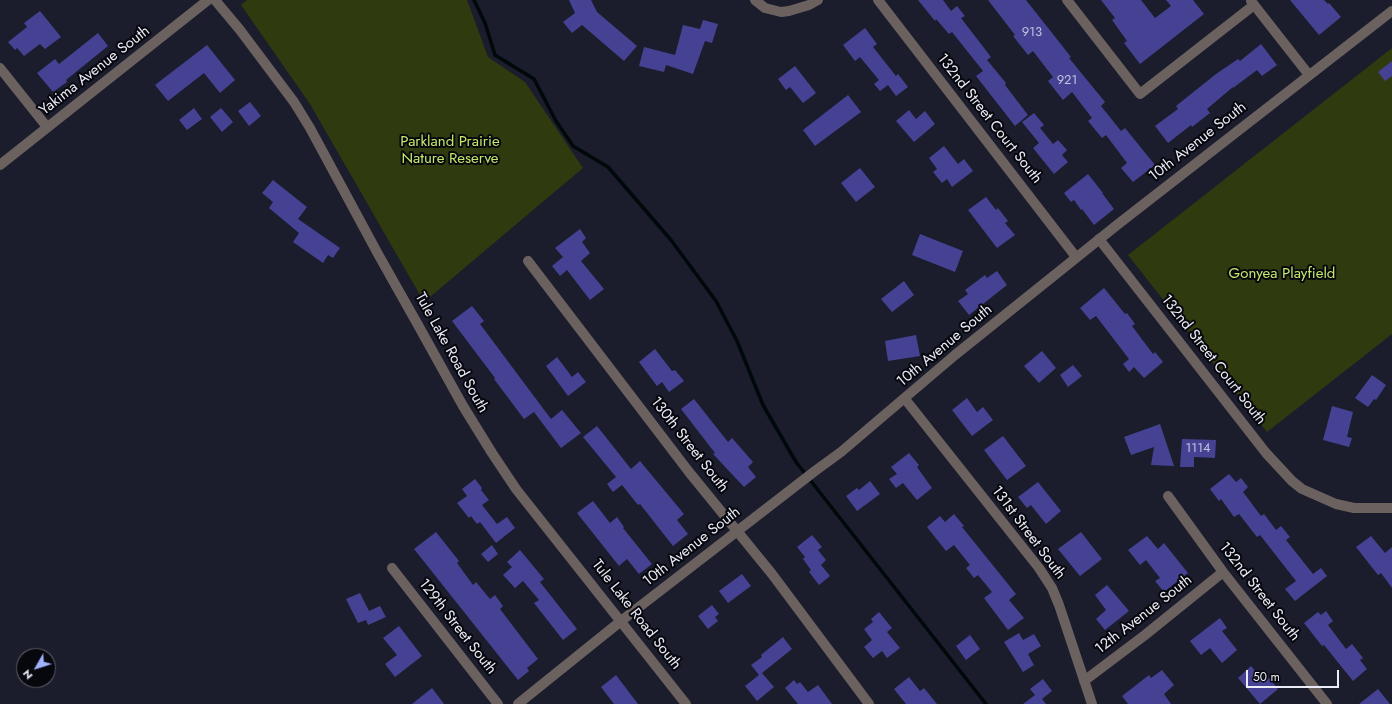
<!DOCTYPE html>
<html>
<head>
<meta charset="utf-8">
<style>
	body { margin:0 }
	#map { position:relative; width:1392px; height:704px; overflow:hidden; background:#1b1c2c; font-family:Jost,sans-serif }
	canvas { display:block }
	.north { position:absolute; left:16px; top:648px; width:40px; height:40px; box-sizing:border-box; background:#07070e; border:1px solid #62636b; border-radius:50%; rotate:231deg; font-size:11px; font-weight:700; line-height:16px; text-align:center; color:#ebecf7 }
	.north::after { content:''; display:block; margin:auto; width:14px; height:18px; background:#9fb3fd; clip-path:polygon(50% 0,100% 100%,50% 72%,0 100%) }
	.scale { position:absolute; left:1246px; top:670px; width:93px; height:18px; box-sizing:border-box; border:2px solid #ebecf7; border-top:0; padding-left:5px; font-size:12px; line-height:14px; white-space:nowrap; color:#ebecf7; -webkit-text-stroke:3px #07070e; paint-order:stroke }
</style>
</head>
<body>
<div id="map">
<canvas width="1392" height="704"></canvas>
<div class="north">N</div>
<div class="scale">50 m</div>
</div>
<script>
const ctx = document.querySelector('canvas').getContext('2d');
ctx.lineJoin = 'round';
function fill(path, color) { ctx.fillStyle = color; ctx.fill(path, 'evenodd'); }
const poly = rows => new Path2D(rows.map(r => 'M' + r).join(''));
function trace(path, color, width, dash) { ctx.strokeStyle = color; ctx.lineWidth = width; ctx.lineCap = dash ? 'butt' : 'round'; ctx.setLineDash(dash || []); ctx.stroke(path); }
function drawText(font, color, halo, rows, align = 'center') {
  ctx.font = font + ' Jost,sans-serif'; ctx.lineWidth = 4; ctx.setLineDash([]); ctx.textBaseline = 'middle'; ctx.strokeStyle = halo; ctx.fillStyle = color; for (const [text, x, y, turn = 0] of rows) {
    ctx.save(); ctx.translate(x, y); ctx.rotate((+turn || 0) * Math.PI / 180); ctx.textAlign = isNaN(turn) ? turn : align; if (halo) ctx.strokeText(text, 0, 0); ctx.fillText(text, 0, 0); ctx.restore();
  }
}
const green = poly([
	[247,0,467,0,488,57,525,82,583,168,424,302,310,104,241,5],
	[1392,48,1392,334,1267,432,1128,255]
]);
const stream = poly([
	[474,0,485,23,495,55,534,79,556,121,573,146,608,167,671,240,716,301,737,341,763,405,796,462,986,704]
]);
const building = poly([
	[569,0,591,0,597,12,637,46,624,61,582,25,572,33,563,22,575,13],
	[918,0,943,0,951,11,957,6,965,16,961,18,991,57,987,60,1006,83,1005,85,1028,115,1015,126,976,76,983,71,952,32,949,34,936,19,935,21],
	[988,0,1026,0,1071,57,1069,58,1105,102,1101,106,1121,131,1125,128,1155,165,1133,182,1121,168,1127,163,1106,135,1102,138,1088,121,1092,118,1072,92,1063,100,1048,81,1053,77,1033,51,1028,55,1013,36,1015,35],
	[1101,0,1141,0,1155,18,1171,6,1166,0,1193,0,1204,14,1140,64,1124,43,1127,41,1112,20,1115,18],
	[1290,0,1324,0,1328,4,1329,3,1341,17,1319,35],
	[40,11,61,37,45,49,40,44,24,56,17,48,15,50,8,42,27,27,24,23],
	[703,20,718,24,712,43,705,41,693,74,666,65,664,72,639,66,644,47,675,55,683,25,700,29],
	[865,28,877,44,873,47,896,76,898,74,908,87,896,96,888,85,880,91,874,84,879,80,860,57,855,61,843,45],
	[98,33,108,46,66,80,67,82,53,92,37,73,55,59,59,64],
	[1261,44,1277,65,1262,76,1257,70,1233,88,1233,87,1207,109,1210,113,1192,127,1191,125,1168,143,1155,126,1178,109,1176,106,1216,74,1238,59,1240,61],
	[207,45,235,80,220,93,204,73,168,101,155,85],
	[1392,61,1392,76,1385,81,1378,72],
	[795,66,816,93,803,103,790,87,786,90,778,79],
	[848,95,861,112,815,146,803,130],
	[250,102,261,116,249,126,238,111],
	[194,108,202,119,187,130,179,120],
	[221,108,233,122,222,132,210,117],
	[909,110,916,119,925,111,935,124,914,142,896,121],
	[1034,113,1044,125,1040,128,1053,144,1058,140,1067,150,1062,155,1068,162,1054,174,1033,148,1039,143,1022,122],
	[944,146,958,164,964,159,973,171,952,187,947,179,942,183,933,172,937,169,929,158],
	[860,168,875,187,856,202,841,183],
	[1088,174,1103,193,1102,193,1114,209,1094,225,1082,209,1081,210,1074,200,1071,202,1064,193],
	[273,180,307,207,298,219,340,248,333,258,328,255,323,263,293,242,299,233,269,208,273,202,262,193],
	[986,197,996,210,998,208,1008,221,1005,223,1015,235,997,248,968,210],
	[580,229,586,238,582,242,590,253,581,261,604,289,590,300,567,270,560,276,552,266,563,257,555,248],
	[920,234,963,251,955,272,912,255],
	[997,271,1007,285,969,315,958,301,968,294,965,290,985,275,987,278],
	[904,281,914,295,892,312,881,299],
	[1104,288,1125,314,1127,313,1135,324,1132,326,1153,354,1155,352,1163,362,1144,378,1134,367,1129,372,1123,364,1129,359,1096,316,1090,320,1080,308],
	[472,306,484,321,480,324,551,419,562,410,581,433,561,448,534,412,524,419,494,379,495,378,452,321],
	[916,335,920,356,888,361,885,341],
	[655,349,672,371,675,370,684,381,669,392,662,382,657,386,639,362],
	[1042,351,1056,368,1039,383,1024,366],
	[557,357,572,377,578,372,586,382,568,396,546,366],
	[1073,365,1082,376,1068,387,1060,375],
	[1372,375,1386,385,1376,400,1374,399,1368,407,1355,398],
	[967,398,977,412,983,407,993,420,972,436,952,410],
	[694,399,728,442,732,438,753,462,748,467,756,477,744,487,713,454,715,453,681,409],
	[1332,406,1353,412,1347,437,1352,438,1349,447,1323,440],
	[1160,424,1174,466,1151,465,1154,447,1131,455,1124,437],
	[597,426,631,469,640,461,684,514,677,520,688,534,673,546,640,504,638,505,622,485,613,492,607,484,616,477,583,437],
	[1003,436,1026,466,1007,480,984,450],
	[1182,439,1216,440,1215,458,1194,457,1194,467,1180,467],
	[909,453,919,465,917,467,932,488,917,500,903,483,896,488,889,479,897,474,891,467],
	[1229,474,1236,482,1241,478,1248,487,1243,492,1261,516,1264,514,1276,530,1281,526,1290,537,1286,540,1313,574,1321,568,1327,576,1295,601,1285,589,1296,581,1260,535,1257,537,1239,514,1234,517,1221,499,1219,501,1210,489],
	[475,479,482,488,481,490,489,500,482,505,497,524,507,517,515,528,496,543,480,522,477,524,471,516,469,518,457,503,467,496,462,489],
	[870,481,880,494,857,511,846,496,857,488,859,490],
	[1038,482,1061,511,1046,524,1031,505,1027,508,1018,497],
	[593,501,610,523,617,517,624,527,623,528,652,564,639,574,627,559,619,566,577,513],
	[954,514,964,526,962,527,1016,594,1009,600,1024,618,1008,630,984,598,992,592,978,575,974,578,966,568,970,565,954,545,946,551,927,527,940,516,945,522],
	[436,532,459,561,457,563,473,585,476,582,490,599,495,595,503,606,500,609,538,659,527,668,529,671,518,680,414,549],
	[1081,532,1102,559,1080,576,1058,549],
	[812,535,822,547,818,550,826,560,821,565,830,576,819,585,809,572,811,570,803,559,805,557,797,547],
	[1147,536,1158,549,1164,543,1188,573,1164,592,1155,581,1160,578,1146,560,1140,565,1128,550],
	[1371,536,1385,553,1392,547,1392,588,1381,573,1378,575,1356,547],
	[492,545,498,554,488,562,481,554],
	[520,550,544,579,540,582,577,629,563,640,534,603,539,600,523,581,515,588,503,575,512,567,507,562],
	[742,574,751,586,728,603,719,591],
	[1107,585,1129,611,1105,630,1096,619,1106,610,1095,595],
	[360,593,369,611,380,606,386,617,368,625,366,620,358,623,346,599],
	[712,605,719,614,715,617,718,621,708,629,698,616],
	[1326,611,1333,621,1328,625,1346,649,1352,644,1363,658,1360,660,1367,669,1353,681,1324,645,1322,646,1304,623,1318,612,1321,615],
	[879,612,892,628,887,632,900,648,887,658,882,651,873,658,864,647,872,640,864,629,873,622,871,619],
	[1220,618,1227,628,1222,631,1237,650,1222,663,1210,648,1201,655,1190,641],
	[399,626,422,656,395,677,385,664,397,655,383,638],
	[1019,633,1023,640,1034,634,1041,646,1028,654,1034,665,1023,672,1004,642],
	[970,635,980,649,966,660,956,646],
	[783,637,792,649,762,673,774,687,757,701,745,686,759,675,751,665,762,657,761,655],
	[1251,666,1265,682,1269,678,1278,689,1260,704,1238,678],
	[1162,670,1174,685,1164,694,1171,704,1128,704,1122,696,1149,675,1151,678],
	[616,675,638,704,614,704,601,687],
	[909,677,920,691,924,688,937,704,906,704,894,689],
	[1043,679,1052,691,1042,699,1046,704,1023,704,1035,695,1030,689],
	[794,680,797,684,800,682,808,692,818,685,832,704,798,704,785,688],
	[432,688,444,704,412,704],
	[1378,689,1390,704,1359,704]
]);
const minor = poly([
	[755,0,765,8,781,12,789,11,809,5,818,0],
	[878,0,1076,257],
	[1067,0,1140,94,1254,5],
	[1251,1,1309,75],
	[0,68,47,127],
	[1099,239,1266,453,1292,481,1302,489,1336,504,1354,508,1392,508],
	[528,261,689,472,772,574,869,704],
	[905,399,1039,568,1052,588,1059,605,1092,704],
	[1168,496,1223,572,1327,704],
	[392,568,498,704],
	[1084,681,1145,635,1223,572],
	[518,704,621,621]
]);
const tertiary = poly([
	[215,0,240,30,294,102,310,128,378,254,418,325,463,406,492,453,516,489,686,704],
	[0,165,208,0],
	[621,621,815,471,841,452,955,355,1117,225,1392,11]
]);
const numberNames = [
	["913",1032,33],
	["921",1067,81],
	["1114",1198,449]
];
const streetNames = [
	["Yakima Avenue South",95,71,-38],
	["132nd Street Court South",989,119,52],
	["10th Avenue South",1198,142,-38],
	["10th Avenue South",945,346,-40],
	["Tule Lake Road South",451,353,61],
	["132nd Street Court South",1213,360,52],
	["130th Street South",689,445,52],
	["131st Street South",1028,533,53],
	["10th Avenue South",692,547,-38],
	["132nd Street South",1259,592,52],
	["Tule Lake Road South",636,615,52],
	["12th Avenue South",1144,615,-38],
	["129th Street South",457,627,52]
];
const parkNames = [
	["Parkland Prairie",450,142],
	["Nature Reserve",450,159],
	["Gonyea Playfield",1282,274]
];
fill(green, '#2f3b0e');
trace(stream, '#00090a', 3.5);
fill(building, '#464293');
trace(minor, '#6b615e', 10);
trace(tertiary, '#6b615e', 10);
drawText('13px', '#c2c2de', null, numberNames);
drawText('15px', '#ebecf7', '#07070e', streetNames);
drawText('15px', '#c4e96a', '#07070e', parkNames);
</script>
</body>
</html>
